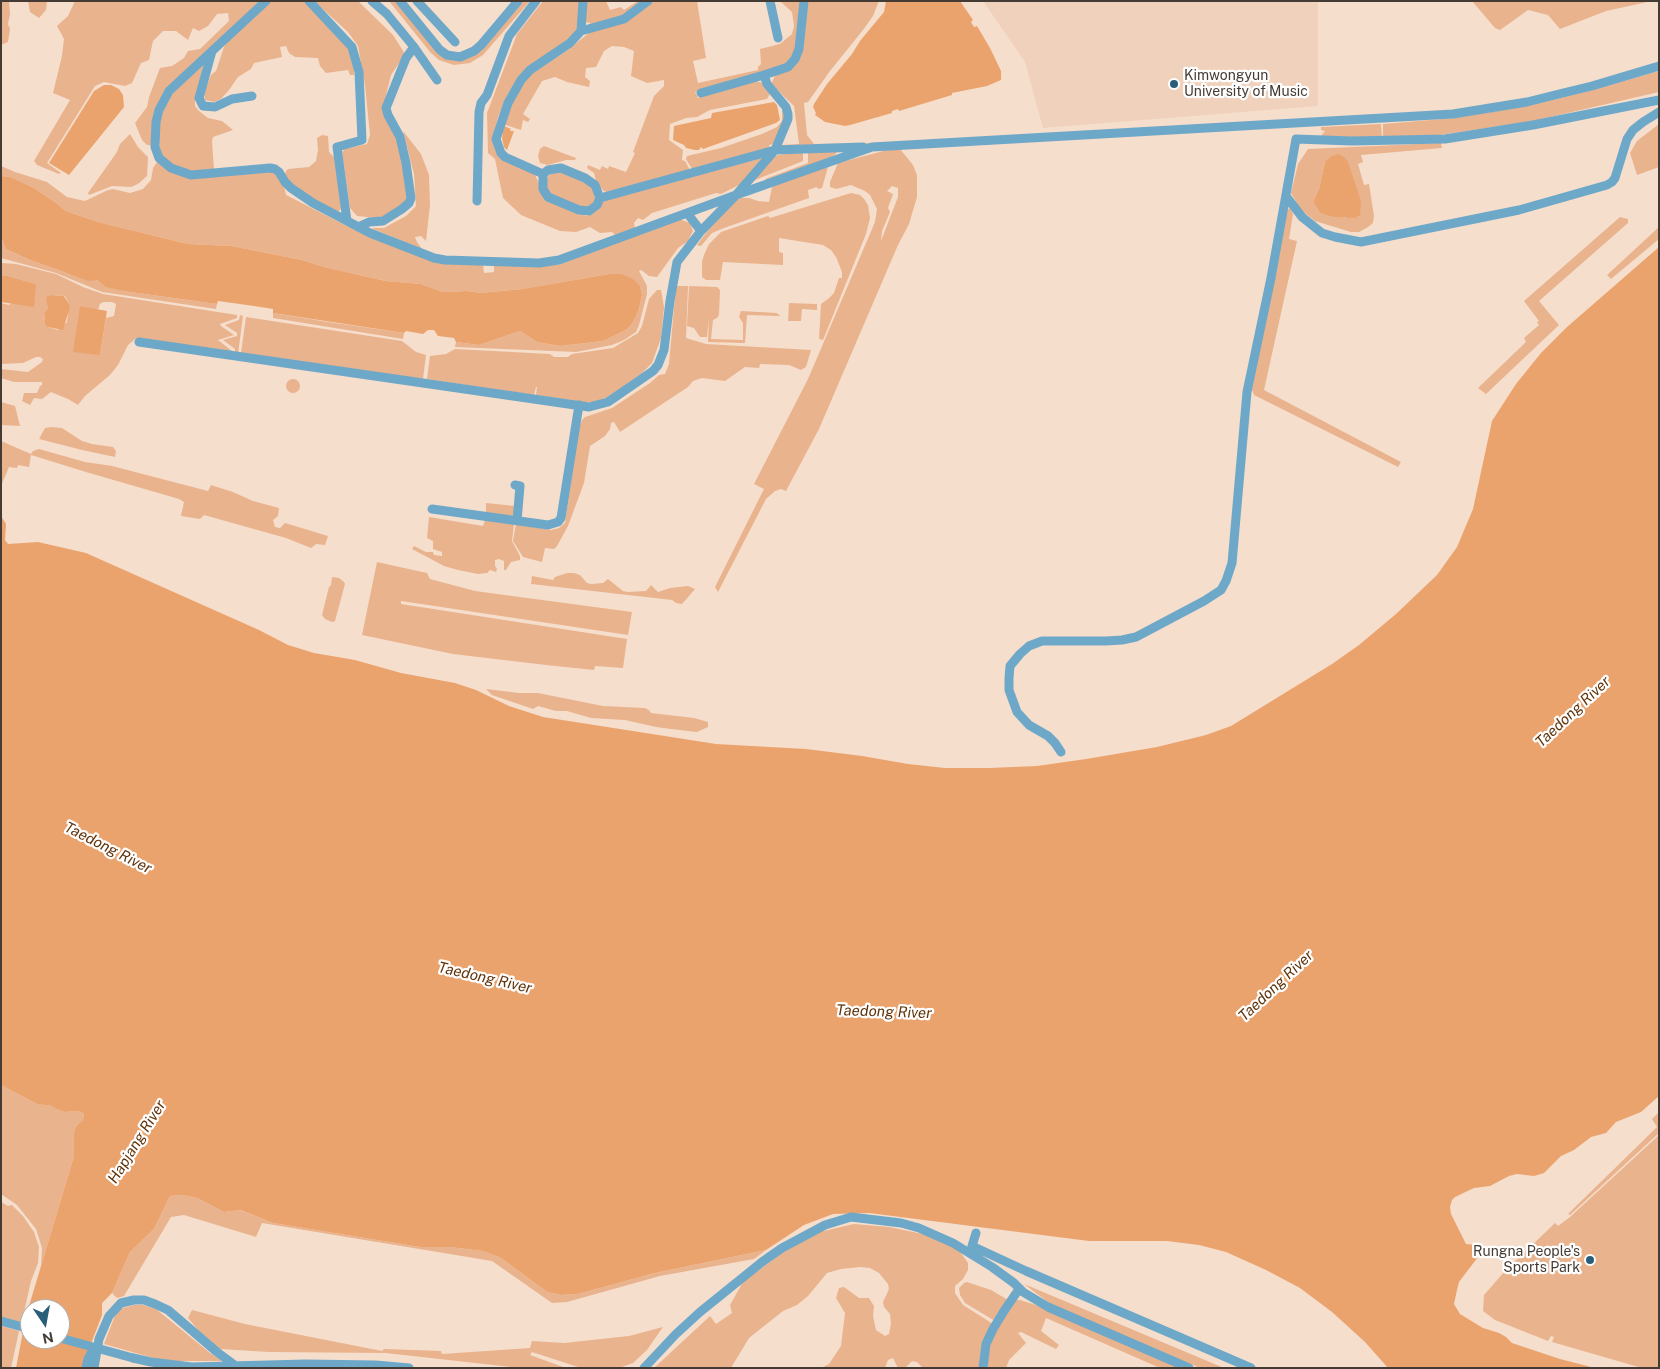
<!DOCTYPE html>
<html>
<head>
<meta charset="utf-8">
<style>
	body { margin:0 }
	#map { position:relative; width:1660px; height:1369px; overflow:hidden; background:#f6decd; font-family:"Public Sans",sans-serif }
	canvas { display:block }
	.frame { position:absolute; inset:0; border:2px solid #443b34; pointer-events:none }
	.north { position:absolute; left:20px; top:1299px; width:50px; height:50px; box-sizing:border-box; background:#fff; border:1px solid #b4b1ae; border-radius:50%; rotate:168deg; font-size:14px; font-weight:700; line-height:20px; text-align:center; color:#443b34 }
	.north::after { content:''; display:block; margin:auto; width:18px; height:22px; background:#285e79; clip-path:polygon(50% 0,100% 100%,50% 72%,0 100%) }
</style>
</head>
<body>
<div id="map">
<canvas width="1660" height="1369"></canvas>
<div class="frame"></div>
<div class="north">N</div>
</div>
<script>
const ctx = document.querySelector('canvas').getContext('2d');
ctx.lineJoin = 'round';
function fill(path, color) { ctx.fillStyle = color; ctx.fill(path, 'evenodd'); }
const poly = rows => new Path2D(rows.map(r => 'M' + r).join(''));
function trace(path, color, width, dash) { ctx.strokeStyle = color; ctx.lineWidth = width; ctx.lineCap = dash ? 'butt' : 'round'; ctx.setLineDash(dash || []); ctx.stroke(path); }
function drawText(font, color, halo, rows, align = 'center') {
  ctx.font = font + ' "Public Sans",sans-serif'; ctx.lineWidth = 4.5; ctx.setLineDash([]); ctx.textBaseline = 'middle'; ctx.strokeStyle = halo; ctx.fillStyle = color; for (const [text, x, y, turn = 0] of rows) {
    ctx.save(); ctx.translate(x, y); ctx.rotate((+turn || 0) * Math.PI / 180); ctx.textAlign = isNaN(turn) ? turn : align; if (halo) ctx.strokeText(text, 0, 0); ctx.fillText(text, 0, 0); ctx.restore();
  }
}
const built = poly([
	[983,1,1318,1,1318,106,1043,128,1025,62]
]);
const green = poly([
	[1,1,9,1,10,14,8,24,10,29,8,42,1,45],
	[28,1,47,1,46,10,39,18,30,12],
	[75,1,263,1,165,93,151,145,147,145,142,140,135,123,147,107,149,97,160,68,172,66,184,58,188,51,200,49,229,21,228,13,217,14,208,26,199,31,193,28,188,40,176,31,163,31,153,41,149,60,141,63,132,83,125,86,104,82,95,86,47,163,61,173,59,174,37,165,34,161,70,100,53,93,62,56,64,39,57,26,68,16],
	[271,1,304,1,343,41,350,52,354,65,354,75,350,75,348,70,326,73,320,66,318,58,295,57,289,53,286,46,280,47,282,57,254,63,251,69,238,77,229,90,221,99,214,102,205,100,204,92,211,75,216,71,224,47,227,42],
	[314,1,358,1,393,35,405,54,391,75,384,103,397,140,408,190,405,203,385,216,377,218,357,216,350,208,342,152,345,149,367,144,370,135,365,85,358,46,348,32],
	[389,1,397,1,435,46,464,58,522,1,530,1,483,55,470,63,454,65,439,60,431,53],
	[543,1,580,1,579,24,573,38,520,75,508,94,498,117,493,136,494,146,534,173,539,183,541,191,578,214,587,216,591,214,605,200,761,158,761,161,741,184,721,194,716,193,652,213,643,220,638,218,634,223,635,229,615,235,612,232,600,233,590,227,576,232,560,231,521,215,503,198,495,159,488,153,487,113,517,34],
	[586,1,606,1,610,10,621,7,624,10,638,1,644,1,623,16,592,24,586,22],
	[654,1,697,1,706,58,693,61,698,83,758,70,758,67,761,64,760,49,780,44,792,34,794,26,792,12,780,1,800,1,797,46,791,59,786,64,759,74,695,92,698,98,755,81,763,83,770,94,767,99,710,110,697,117,686,118,670,124,669,140,683,150,682,160,685,161,690,170,607,192,604,191,597,184,594,173,587,168,588,165,600,170,602,166,608,169,609,166,626,172,635,153,633,152,654,96,664,86,664,80,647,83,631,76,634,51,624,47,612,46,604,51,596,67,586,68,585,77,590,81,589,87,567,82,555,77,542,81,523,114,530,119,528,122,523,120,521,130,503,124,517,92,531,74,568,50,590,32,633,17],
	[807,1,879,1,873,16,863,30,830,71,808,102,804,103,807,135,814,144,873,143,872,146,784,147,782,145,799,144,794,106,771,84,775,76,791,68,803,50],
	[1472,1,1652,1,1606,11,1560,29,1548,15,1528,10,1500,30,1495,28],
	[204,62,195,99,195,106,199,111,208,118,222,121,233,130,213,137,212,141,214,170,198,172,179,169,160,155,159,126,165,105,171,95],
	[1659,71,1659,92,1533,121,1440,135,1383,138,1383,124,1455,118,1528,106,1593,90],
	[785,110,787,117,776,143,769,145,770,149,692,169,686,159,687,156,721,148,762,134,777,127,782,121,782,111],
	[1381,124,1382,138,1337,138,1335,136,1321,136,1325,131,1321,130,1321,127],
	[1659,124,1659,167,1637,175,1630,153,1637,141],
	[403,131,421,154,429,175,430,205,426,241,421,236,415,237,417,242,422,249,373,229,373,228,384,228,406,216,416,206,414,174],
	[130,134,138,147,148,157,147,176,138,184,131,187,112,186,89,195,88,193,117,152,120,144],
	[322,135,328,136,329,152,336,159,342,207,339,211,336,212,295,189,285,175,286,171,288,169,309,167,316,161,318,150,317,138],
	[1441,143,1442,148,1361,155,1363,162,1358,164,1364,185,1369,184,1374,216,1373,223,1368,227,1359,232,1351,232,1315,221,1301,210,1291,193,1298,164,1308,149],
	[1325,162,1346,218,1320,213,1313,202,1319,189],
	[544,146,576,158,575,160,566,160,548,165,540,163,538,156,540,149],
	[891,149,900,149,913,165,917,175,917,197,909,224,898,245,819,429,786,491,781,489,775,491,766,499,718,592,715,587,764,489,754,484,808,379,875,222,877,209,870,195,865,191,851,185,836,189,830,187,830,182,838,163],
	[892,186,898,188,898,197,881,241,882,231,890,212,888,208,893,194,887,191],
	[837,151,835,155,816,164,766,181,765,179,808,163,808,152],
	[800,152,803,154,803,161,750,182,773,157,778,155],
	[157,162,169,171,267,171,277,174,284,186,286,195,345,225,438,263,483,265,484,273,494,272,494,264,558,265,679,219,690,223,693,231,688,241,678,248,657,277,649,276,641,270,639,271,647,286,647,294,639,325,636,332,624,340,612,345,576,352,455,347,456,342,479,345,520,331,537,342,560,346,603,341,626,330,639,309,642,295,640,286,622,274,609,274,522,289,481,293,467,291,443,292,421,284,386,281,324,267,302,260,232,246,188,244,98,222,66,211,55,202,34,188,11,177,1,176,1,166,15,172,47,182,67,197,85,201,108,190,113,189,130,193,143,189,151,180,153,168],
	[828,167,822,188,818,189,817,187,808,190,809,198,724,228,712,233,701,246,697,245,725,208,739,198,749,198,758,201,769,202,772,187,782,182],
	[558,171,587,181,592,187,596,197,594,203,586,208,549,193,545,181,549,175],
	[851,193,860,195,864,199,868,205,870,218,866,234,823,340,819,339,821,304,828,299,834,293,839,278,842,278,842,272,836,257,831,250,823,245,779,238,779,252,783,253,783,265,723,262,720,280,706,280,702,277,702,262,704,255,709,244,721,232,768,216,770,218],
	[1290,208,1293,214,1289,239,1297,241,1264,390,1401,462,1398,467,1254,395,1252,390,1287,210],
	[1620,217,1628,219,1628,223,1539,301,1559,325,1486,394,1478,388,1526,342,1524,338,1539,325,1537,322,1539,321,1524,301],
	[1659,227,1659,239,1611,279,1607,275],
	[1,237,6,249,30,260,64,272,97,280,104,285,123,291,217,304,216,309,102,292,56,273,1,258],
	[1,263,16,264,56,274,83,287,103,294,237,315,237,318,220,324,221,326,234,335,218,340,232,351,232,353,135,339,128,345,118,365,110,375,85,396,78,405,68,399,51,392,42,399,34,398,30,405,22,401,24,393,37,393,40,386,42,385,42,382,14,382,1,378,1,369,28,372,42,362,43,359,40,357,36,357,23,363,1,364,1,303,9,305,36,284,8,276,1,276],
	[51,295,65,296,69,304,67,322,58,330,47,327,44,318,44,313,48,308],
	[103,302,112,302,116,304,114,316,106,318,100,355,80,306,98,310,100,304],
	[676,286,688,286,686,338,706,344,811,350,806,367,801,370,789,365,760,364,759,368,745,367,725,381,702,378,693,381,688,387,620,432,614,422,611,423,610,429,605,436,590,446,584,483,568,526,557,546,554,549,545,548,542,562,523,557,513,541,516,524,551,530,559,528,565,523,579,428,582,420,585,417,612,408,650,383,659,375,665,374,669,364],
	[689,286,717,287,720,290,719,315,717,318,713,320,711,339,743,340,743,323,739,317,741,311,777,313,780,316,747,315,745,343,708,342,709,319,707,337,700,337,694,328,687,326],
	[657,290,661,290,664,307,661,338,652,363,642,373,608,397,595,402,583,402,536,395,537,387,536,387,534,395,427,379,430,356,446,354,455,349,550,354,554,357,568,357,572,354,613,348,638,333,642,326,649,299],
	[789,303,817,304,817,310,802,309,801,321,788,321],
	[273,313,328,322,404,333,403,339,273,318],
	[240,315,243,316,238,354,235,354,235,349,223,340,237,336,237,333,225,325,239,320],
	[246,317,402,341,416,352,426,355,423,379,241,353],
	'286 386a7 7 0 1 1 14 0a7 7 0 1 1-14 0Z',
	[1,402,15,406,20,426,1,425],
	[51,427,62,428,82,441,92,444,113,447,116,451,115,457,82,450,39,439,45,428],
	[1,441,31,454,33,451,39,449,85,462,112,466,208,491,211,485,233,492,253,501,279,508,278,516,273,520,275,527,280,528,285,523,328,536,325,545,316,544,311,548,286,538,204,515,200,519,181,516,184,502,179,499,86,472,31,455,29,467,18,465,17,468,9,467,1,486],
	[486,503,515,506,515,516,486,514],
	[429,517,483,526,485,520,514,524,512,541,520,556,520,560,511,562,506,570,504,570,504,561,499,559,495,560,495,566,497,569,496,572,490,570,487,573,478,574,458,570,444,566,412,549,414,546,426,552,433,552,434,555,442,556,442,552,433,549,433,541,427,538],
	[377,562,427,573,430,579,475,591,632,612,628,635,401,601,401,604,627,639,623,668,595,666,594,670,546,665,453,654,362,635],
	[567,573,574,573,580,575,587,583,591,584,603,583,608,579,623,591,628,592,646,591,651,585,658,592,670,588,688,586,695,589,682,604,676,603,672,600,531,584,532,576,553,580,555,577],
	[332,577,339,578,344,582,345,584,335,621,332,622,325,619,322,615,329,587,331,585],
	[486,689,519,693,538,693,603,706,645,708,649,710,651,713,694,718,708,722,708,727,697,732,671,729,656,727,625,720,591,718,567,711,556,711,538,706,533,709,492,695],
	[1,1085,37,1104,53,1106,56,1109,65,1112,78,1111,84,1114,83,1120,76,1126,74,1132,74,1156,41,1266,42,1248,36,1229,17,1205,1,1194],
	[1659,1112,1659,1133,1570,1215,1568,1214,1657,1127,1652,1119],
	[1659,1135,1659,1368,1642,1368,1552,1342,1554,1337,1551,1336,1548,1341,1495,1320,1483,1311,1484,1295,1505,1271,1555,1223,1558,1226,1570,1217],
	[183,1195,197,1198,224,1212,239,1210,273,1223,420,1247,450,1247,483,1251,501,1258,547,1292,561,1295,578,1294,655,1273,766,1250,754,1259,660,1276,567,1302,552,1303,492,1261,262,1223,256,1237,184,1215,171,1217,124,1296,117,1298,112,1293,130,1252,154,1229,170,1196],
	[1,1202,8,1206,12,1205,23,1216,34,1232,39,1247,38,1263,31,1281,22,1321,20,1322,1,1317],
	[854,1224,889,1227,923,1234,950,1245,961,1253,968,1263,968,1270,963,1279,955,1286,955,1293,963,1305,993,1324,981,1368,923,1368,917,1362,912,1361,905,1368,898,1368,893,1358,888,1360,885,1368,821,1368,829,1364,841,1346,845,1313,836,1298,839,1288,844,1287,859,1298,869,1298,874,1306,873,1316,876,1330,885,1336,889,1334,891,1324,890,1314,884,1307,883,1302,889,1289,888,1284,879,1273,870,1268,860,1267,841,1269,827,1273,808,1296,797,1305,783,1311,749,1338,731,1368,654,1368,710,1316,716,1324,732,1313,730,1305,743,1282,782,1253,819,1232],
	[967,1282,991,1290,1008,1300,995,1321,965,1303,960,1295,959,1288,964,1283],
	[1024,1284,1224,1368,1200,1368,1052,1305],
	[1015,1300,1020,1300,1039,1306,1181,1368,1160,1368,1046,1318,1041,1331,1059,1345,1056,1349,1021,1332,1018,1333,1026,1343,1009,1360,1006,1368,986,1368,989,1345,997,1328],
	[134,1305,143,1305,156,1309,210,1353,223,1361,164,1361,104,1344,116,1313,123,1308],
	[192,1310,245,1324,382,1351,384,1349,441,1351,442,1354,530,1348,532,1341,564,1343,629,1336,663,1327,647,1350,633,1363,622,1367,581,1368,532,1352,530,1355,566,1368,520,1368,386,1353,269,1352,220,1349,199,1331,188,1318],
	[1,1326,19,1331,11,1368,1,1368]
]);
const water = poly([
	[886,1,960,1,973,20,971,22,974,27,977,26,990,48,1001,71,1001,80,987,86,952,93,952,95,899,111,898,109,892,111,892,113,850,125,845,126,825,122,815,115,816,113,813,107,814,104,827,84,852,54,860,41,884,12],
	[104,85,111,85,119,89,123,95,124,107,69,175,49,163,94,91],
	[774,102,777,105,780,120,776,123,703,149,701,147,699,150,695,150,686,148,684,145,673,140,674,126,711,118,712,113],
	[504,126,511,129,510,131,514,131,507,150,504,147,502,138],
	[1338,154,1344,157,1348,162,1361,201,1360,215,1355,218,1334,217,1320,213,1313,202,1319,189,1325,162,1332,156],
	[1,176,11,177,34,188,55,202,66,211,98,222,188,244,232,246,302,260,324,267,386,281,421,284,443,292,467,291,481,293,522,289,609,274,622,274,633,279,640,286,642,295,639,309,632,323,626,330,603,341,560,346,537,342,520,331,479,345,456,342,454,338,438,336,434,330,428,330,423,334,406,331,404,333,273,313,273,309,254,306,218,301,217,304,123,291,106,287,97,280,88,281,64,272,30,260,6,249,1,237],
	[1659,247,1659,1096,1641,1112,1616,1122,1606,1133,1591,1137,1574,1150,1561,1156,1544,1173,1534,1176,1517,1174,1509,1176,1490,1186,1474,1188,1455,1197,1452,1200,1450,1207,1451,1214,1466,1244,1479,1245,1480,1249,1478,1257,1459,1282,1457,1290,1454,1304,1460,1314,1483,1328,1499,1333,1506,1337,1512,1343,1560,1359,1595,1368,1388,1368,1365,1342,1332,1312,1300,1288,1266,1270,1226,1252,1199,1245,1167,1241,1089,1241,869,1213,833,1214,804,1225,766,1250,655,1273,578,1294,561,1295,547,1292,501,1258,483,1251,450,1247,420,1247,273,1223,240,1210,224,1212,197,1198,183,1195,170,1196,154,1229,130,1252,112,1293,102,1303,102,1315,86,1357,84,1368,16,1368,26,1316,74,1156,74,1132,76,1126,83,1120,84,1114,78,1111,65,1112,56,1109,52,1106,37,1104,1,1085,1,516,6,524,5,540,8,544,38,542,86,553,259,630,288,645,314,653,355,660,401,673,455,683,476,690,509,706,543,717,716,744,806,749,862,756,908,764,945,768,989,768,1037,766,1086,759,1157,747,1206,735,1231,726,1332,664,1359,645,1396,614,1437,575,1457,547,1473,509,1492,421,1516,384,1541,353,1567,327],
	[30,1309,60,1309,60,1339,30,1339],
	[1,276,8,276,36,284,34,307,1,302],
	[51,295,64,296,69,304,70,307,63,330,47,327,45,324,44,313,48,308,46,297],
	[80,306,107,311,100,355,73,352]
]);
const minor = poly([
	[266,1,169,91,159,110,156,122,155,147,159,158,171,168,191,175,270,168,275,169,279,172,285,182,291,188,313,203,370,233,434,258,445,260,539,263,559,260,736,195,872,147,1453,114,1527,102,1563,93,1592,86,1659,66],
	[309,1,352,47,359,72,362,140,337,147,347,221],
	[372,1,387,14,414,47,437,80],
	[400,1,440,50,447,55,460,57,474,51,481,45,518,1],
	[417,1,455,42],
	[583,1,581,31,570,43,530,70,521,80,508,103,496,139,501,153,505,157,543,174,543,189,548,197,579,210,589,211,597,205,600,198,775,150,863,147],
	[770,1,778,38],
	[581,31,624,19,648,1],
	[212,51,199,98,203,106,215,107,232,99,252,96],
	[701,93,764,75,788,67,795,59,799,49,804,1],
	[543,174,548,170,561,168,585,178,595,185,600,198],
	[1286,196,1302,217,1322,233,1335,237,1361,242,1519,210,1607,185,1612,182,1615,178,1627,139,1633,130,1643,122,1659,112],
	[477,201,479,112,481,103,487,95,509,36,536,1],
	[687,213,701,231],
	[358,227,369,222,383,221,402,209,409,203,411,198,406,163,400,137,388,115,386,108,406,58,414,47],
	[139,342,589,407,608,402,653,371,658,365,664,350,670,301,677,262,701,231,736,195,775,150,788,119,788,114,786,107,767,84,764,75],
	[515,485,520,486,517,521],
	[432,509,548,525,558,522,561,518,579,405],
	[1061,752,1055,743,1048,736,1029,725,1017,712,1009,690,1009,678,1010,666,1020,654,1029,646,1042,641,1106,641,1122,640,1136,637,1204,601,1221,590,1226,581,1232,563,1247,392,1271,278,1296,139,1352,141,1445,139,1533,125,1659,100],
	[976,1233,972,1246,1026,1271,1251,1368],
	[1,1321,30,1329],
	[133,1358,151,1362,192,1367,305,1364,376,1365,409,1368],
	[86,1368,88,1359,94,1348],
	[94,1368,99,1339,109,1316,121,1303,134,1300,144,1300,155,1304,168,1310,217,1352,236,1366],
	[644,1368,676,1334,700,1312,762,1262,782,1248,825,1225,851,1217,901,1223,919,1228,953,1243,992,1267,1014,1283,1023,1292,1048,1307,1189,1368],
	[983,1368,986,1344,993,1329,1004,1311,1019,1289]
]);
const minorBridge = poly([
	[60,1338,133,1358]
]);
const markers = [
	[1174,84,5,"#285e79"],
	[1590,1260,5,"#285e79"]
];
const poiNames = [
	["Kimwongyun",1184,76],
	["University of Music",1184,92],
	["Rungna People's",1580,1252,"right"],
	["Sports Park",1580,1268,"right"]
];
const waterNames = [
	["Taedong River",1573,712,-43],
	["Taedong River",108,848,27],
	["Taedong River",485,978,13],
	["Taedong River",1276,986,-43],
	["Taedong River",884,1012,2],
	["Hapjang River",137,1142,-58]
];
fill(built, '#f0d1bc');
fill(green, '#e9b38d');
fill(water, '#eba36e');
trace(minor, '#6ea8c8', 9);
trace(minorBridge, '#6ea8c8', 9);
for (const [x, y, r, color] of markers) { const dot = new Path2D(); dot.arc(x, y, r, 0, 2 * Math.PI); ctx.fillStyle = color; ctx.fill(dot); trace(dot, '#fff', 2); }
drawText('14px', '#443b34', '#fff', poiNames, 'left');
drawText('italic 15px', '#62340a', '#fff', waterNames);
</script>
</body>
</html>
